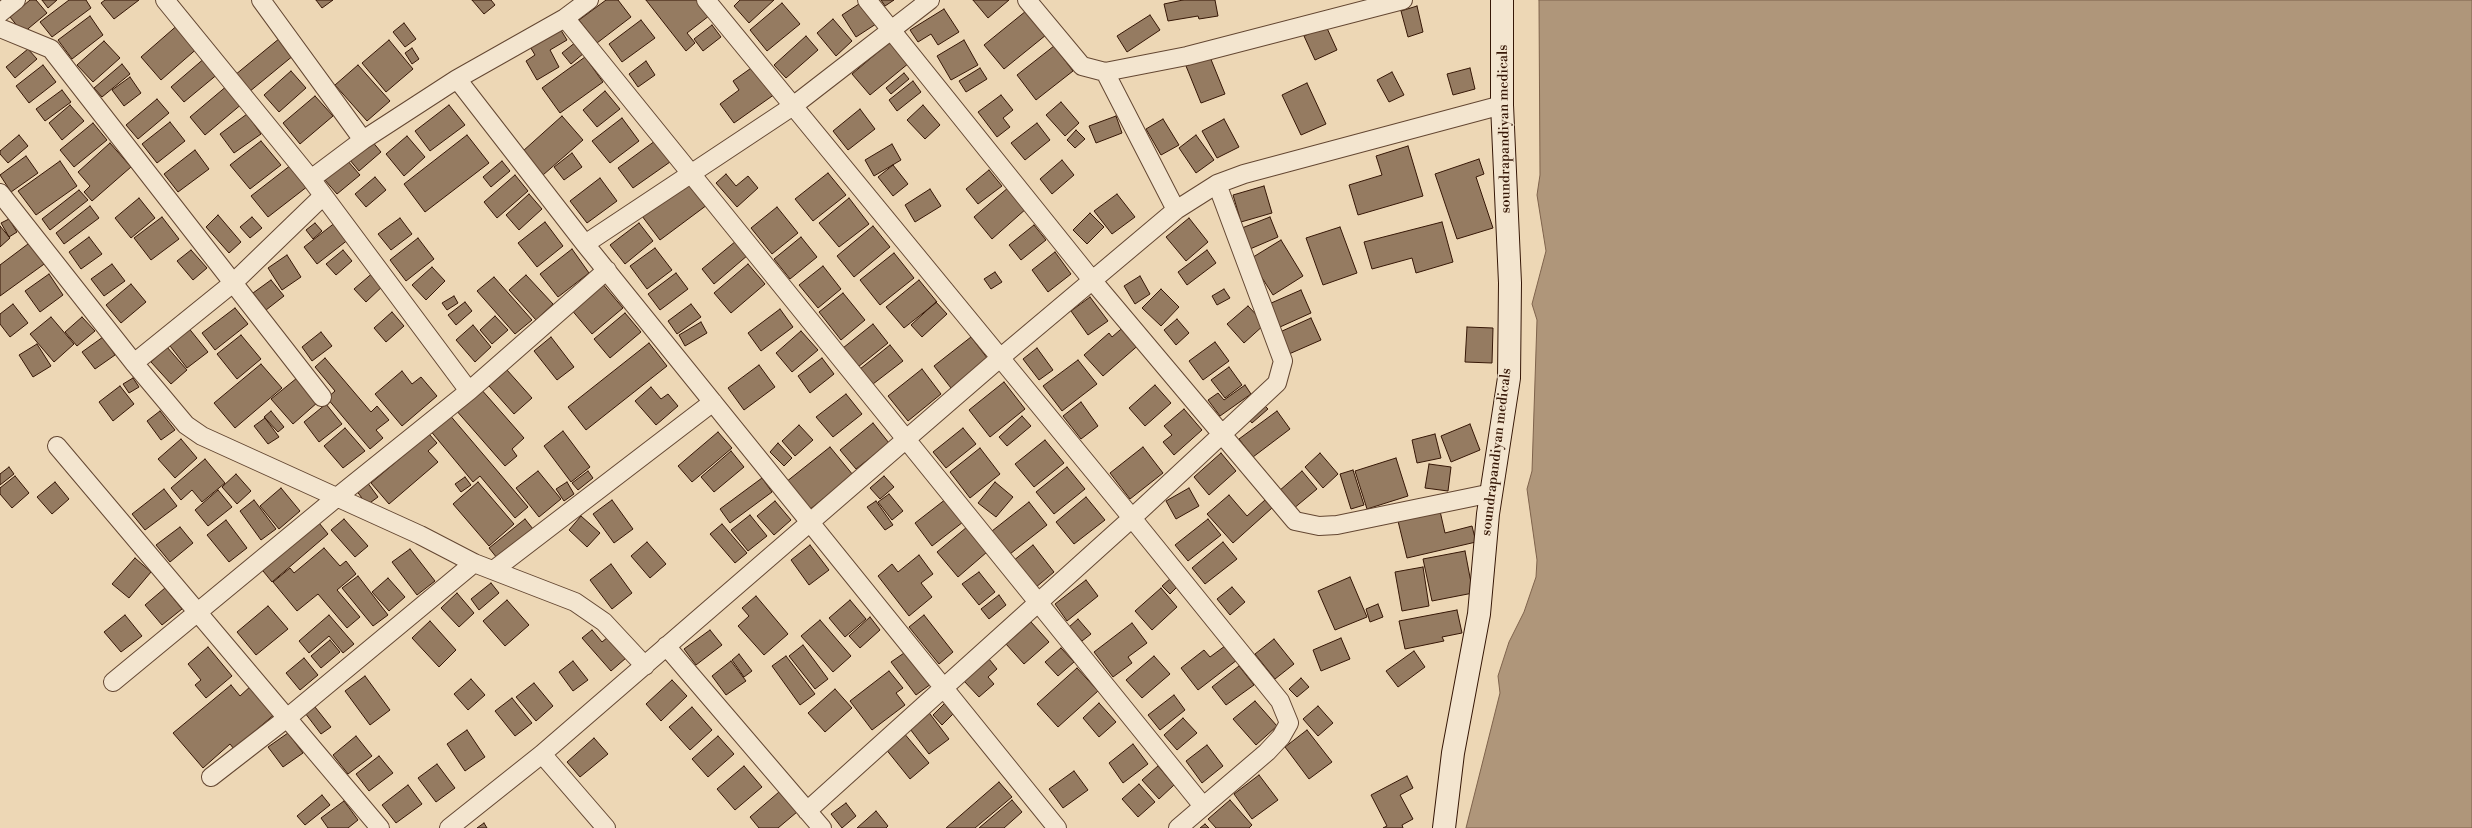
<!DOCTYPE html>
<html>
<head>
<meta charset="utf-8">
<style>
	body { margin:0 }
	canvas { display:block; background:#edd7b5 }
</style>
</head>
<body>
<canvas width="2472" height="828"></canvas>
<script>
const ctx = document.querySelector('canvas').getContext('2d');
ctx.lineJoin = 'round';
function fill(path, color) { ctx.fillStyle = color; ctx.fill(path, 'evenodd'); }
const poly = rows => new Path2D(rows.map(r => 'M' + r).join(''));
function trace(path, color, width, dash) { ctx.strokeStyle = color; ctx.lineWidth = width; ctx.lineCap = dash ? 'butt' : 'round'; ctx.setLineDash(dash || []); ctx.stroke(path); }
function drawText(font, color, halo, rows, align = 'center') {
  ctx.font = font + ' "Libre Bodoni",serif'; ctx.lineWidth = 3; ctx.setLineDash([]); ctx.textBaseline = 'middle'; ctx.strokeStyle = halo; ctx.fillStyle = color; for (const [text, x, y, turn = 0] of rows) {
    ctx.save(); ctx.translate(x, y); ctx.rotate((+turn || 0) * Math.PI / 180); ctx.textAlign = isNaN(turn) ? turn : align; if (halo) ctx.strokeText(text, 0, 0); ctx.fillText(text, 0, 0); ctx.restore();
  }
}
const water = poly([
	[1539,0,2472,0,2472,828,1466,828,1500,693,1498,676,1509,642,1524,612,1536,577,1537,560,1527,489,1532,471,1537,320,1532,304,1546,251,1537,195,1540,175,1539,0]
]);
const building = poly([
	[30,0,36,0,47,13,23,33,10,17,30,0],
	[42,0,57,0,48,8,42,0],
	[69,0,86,0,91,8,52,37,40,22,69,0],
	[105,0,139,0,114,19,101,3,105,0],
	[316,0,333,0,322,8,316,0],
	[472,0,491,0,495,5,484,14,472,0],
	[606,0,618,0,631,17,597,43,579,20,606,0],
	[646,0,704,0,714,12,687,33,695,43,686,51,646,0],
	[740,0,774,0,749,23,734,6,740,0],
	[881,0,894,0,885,6,881,0],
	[973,0,1009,0,988,18,973,0],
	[1183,0,1215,0,1218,16,1199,19,1198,16,1168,21,1164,4,1183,0],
	[862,2,876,24,856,37,842,15,862,2],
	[782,3,800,24,767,51,750,30,782,3],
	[1417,6,1423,32,1408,37,1401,11,1417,6],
	[944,9,959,32,938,45,931,34,918,42,910,30,944,9],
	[1026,11,1046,35,1004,69,984,45,1026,11],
	[1150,15,1160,30,1127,52,1117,36,1150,15],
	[90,16,103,35,72,59,58,40,90,16],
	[833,19,852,41,836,56,817,33,833,19],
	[641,20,655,38,622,62,609,44,641,20],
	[180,23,200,46,161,80,141,57,180,23],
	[404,23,416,39,405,47,393,32,404,23],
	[712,25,721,37,703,51,694,39,712,25],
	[1326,26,1337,50,1315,60,1304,36,1326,26],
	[559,27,567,40,550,50,559,67,537,80,526,61,535,55,529,45,559,27],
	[806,36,818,50,786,78,774,65,806,36],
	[280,38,294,55,249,92,235,75,280,38],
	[389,40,413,69,386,92,362,63,389,40],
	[964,40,978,65,951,80,937,56,964,40],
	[104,41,120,58,93,82,77,65,104,41],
	[891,41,909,63,870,95,852,74,891,41],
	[576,42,584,53,571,64,562,53,576,42],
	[1054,46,1073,71,1036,100,1017,75,1054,46],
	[412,48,419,59,412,64,405,53,412,48],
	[28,49,37,59,15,78,6,67,28,49],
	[206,57,219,73,184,102,171,87,206,57],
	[585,57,603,82,560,113,542,88,585,57],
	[1210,57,1225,94,1201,103,1186,66,1210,57],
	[646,61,655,75,638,87,629,74,646,61],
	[122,64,130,74,102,97,94,88,122,64],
	[43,65,56,82,29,103,16,86,43,65],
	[358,65,390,101,367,121,335,85,358,65],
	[754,66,775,94,734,123,720,104,739,90,733,81,754,66],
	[980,68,987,79,966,92,959,81,980,68],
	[1470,68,1475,89,1453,95,1447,74,1470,68],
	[291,71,306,88,279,112,264,95,291,71],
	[1392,72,1404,95,1389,102,1377,80,1392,72],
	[904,73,909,79,891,94,886,88,904,73],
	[130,77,141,93,124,106,112,90,130,77],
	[913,81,921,92,897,111,889,100,913,81],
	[1307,83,1326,124,1301,135,1282,95,1307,83],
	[228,85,243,103,205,135,190,117,228,85],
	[62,90,71,102,45,121,36,109,62,90],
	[605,91,620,109,597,127,583,110,605,91],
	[1001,95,1013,110,1003,118,1010,127,997,137,978,112,1001,95],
	[315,96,333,116,300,144,283,123,315,96],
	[157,99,169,113,138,139,126,125,157,99],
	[1061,102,1079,123,1065,136,1046,115,1061,102],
	[70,105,84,121,62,140,49,123,70,105],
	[449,105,465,125,430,151,415,131,449,105],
	[923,105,940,125,925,139,907,120,923,105],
	[860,109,875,129,848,150,833,131,860,109],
	[247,114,261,134,234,153,220,134,247,114],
	[562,116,583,140,543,175,523,151,562,116],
	[1116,116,1122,133,1096,143,1089,126,1116,116],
	[622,118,639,141,610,163,592,141,622,118],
	[1163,119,1179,145,1161,155,1146,129,1163,119],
	[1224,119,1239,147,1217,158,1202,131,1224,119],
	[170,122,185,141,157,163,142,144,170,122],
	[93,123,107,140,74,167,60,150,93,123],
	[1037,123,1050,140,1025,160,1011,143,1037,123],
	[1076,130,1085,139,1075,148,1067,140,1076,130],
	[19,135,28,146,8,163,0,154,0,151,19,135],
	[467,135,489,163,425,212,404,184,467,135],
	[1196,135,1214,160,1196,173,1179,148,1196,135],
	[407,136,425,157,404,176,386,154,407,136],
	[371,140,381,152,359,171,349,159,371,140],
	[261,141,281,165,250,189,230,165,261,141],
	[655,141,670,162,633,188,618,168,655,141],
	[110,143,131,167,92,201,84,192,90,186,78,172,110,143],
	[892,144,901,160,874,176,865,160,892,144],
	[1408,146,1423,196,1358,215,1349,185,1382,175,1376,156,1408,146],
	[195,150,209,169,178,192,164,174,195,150],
	[572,153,582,167,564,180,554,167,572,153],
	[26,156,38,173,11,192,0,175,26,156],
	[1479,159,1484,174,1476,177,1493,228,1457,239,1435,174,1479,159],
	[347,160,360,175,337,194,324,179,347,160],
	[1062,160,1074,175,1052,194,1040,179,1062,160],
	[60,161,77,186,36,215,18,191,60,161],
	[502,161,510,171,491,187,483,177,502,161],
	[291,165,308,186,268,217,251,196,291,165],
	[893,165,908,184,893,196,878,177,893,165],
	[989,170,1002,186,978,204,966,189,989,170],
	[828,173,846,195,813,221,795,199,828,173],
	[726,174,736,186,748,176,758,188,737,207,716,183,726,174],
	[515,175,528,191,497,218,484,202,515,175],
	[375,177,386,190,366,207,355,194,375,177],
	[600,178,617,201,587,223,570,201,600,178],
	[689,181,707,205,660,240,642,216,689,181],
	[1264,186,1272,213,1241,222,1233,195,1264,186],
	[1009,187,1027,208,992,239,974,217,1009,187],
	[930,189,941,206,915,222,905,205,930,189],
	[79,190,88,200,50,230,42,219,79,190],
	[529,194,542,209,519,230,506,215,529,194],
	[1117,194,1135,217,1112,234,1094,211,1117,194],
	[139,198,155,218,131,238,115,218,139,198],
	[849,198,869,224,839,247,819,223,849,198],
	[90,206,99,218,64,244,56,233,90,206],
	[777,207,798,233,772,254,751,228,777,207],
	[1090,213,1104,227,1087,244,1073,230,1090,213],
	[218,215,241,242,229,253,206,227,218,215],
	[162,217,179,239,151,260,134,238,162,217],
	[252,217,262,228,250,238,240,227,252,217],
	[1270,217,1278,237,1250,249,1242,228,1270,217],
	[400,218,412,234,391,250,378,234,400,218],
	[1189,218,1208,242,1186,261,1166,237,1189,218],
	[9,219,17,232,9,237,1,223,9,219],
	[336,222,349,239,317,264,304,247,336,222],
	[545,222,563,246,537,267,518,243,545,222],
	[1442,222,1453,262,1416,273,1412,258,1372,269,1364,242,1442,222],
	[315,223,322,231,313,239,306,230,315,223],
	[639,223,653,241,625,264,610,245,639,223],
	[1034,225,1046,240,1021,260,1009,245,1034,225],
	[0,226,10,238,0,247,0,226],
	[873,226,890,247,854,277,837,256,873,226],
	[1340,227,1357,273,1323,285,1306,238,1340,227],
	[89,237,102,254,81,269,69,252,89,237],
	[801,237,817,257,790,279,774,259,801,237],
	[418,238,434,259,406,281,390,260,418,238],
	[1281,240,1303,276,1273,295,1250,259,1281,240],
	[32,241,47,262,0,296,0,265,32,241],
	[736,241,748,255,714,284,702,269,736,241],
	[655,248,672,270,647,289,630,266,655,248],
	[572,249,589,273,558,297,540,274,572,249],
	[191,250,207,268,193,280,177,261,191,250],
	[343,250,352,261,336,275,326,264,343,250],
	[1207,250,1216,263,1187,285,1178,272,1207,250],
	[1055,252,1071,274,1048,292,1032,270,1055,252],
	[894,253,914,278,880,305,860,280,894,253],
	[287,255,301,277,282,290,268,268,287,255],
	[112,264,125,281,104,296,91,279,112,264],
	[748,264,765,284,731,313,714,293,748,264],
	[823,266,841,289,818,308,799,285,823,266],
	[432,267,445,281,426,300,412,285,432,267],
	[375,271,386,283,366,302,354,289,375,271],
	[995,272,1002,282,991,289,984,279,995,272],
	[676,273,688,289,660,310,648,294,676,273],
	[49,274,63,295,40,312,25,291,49,274],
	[526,275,553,304,536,320,509,290,526,275],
	[1140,276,1150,294,1135,304,1124,286,1140,276],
	[494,277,532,320,515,334,477,291,494,277],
	[271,280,284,296,266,310,253,293,271,280],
	[919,280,937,302,904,328,886,307,919,280],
	[601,282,623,308,592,334,570,308,601,282],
	[131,284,146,302,121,323,106,305,131,284],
	[1161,289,1179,307,1161,326,1142,308,1161,289],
	[1224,289,1230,298,1217,305,1212,296,1224,289],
	[1301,290,1311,313,1280,327,1269,304,1301,290],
	[843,293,865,320,841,340,819,312,843,293],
	[454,296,458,303,447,310,442,303,454,296],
	[1090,297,1108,321,1088,335,1071,311,1090,297],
	[465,302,472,311,456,325,448,315,465,302],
	[936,302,947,314,922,337,911,325,936,302],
	[13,304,28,323,10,337,0,324,0,314,13,304],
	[691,304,701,317,677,334,668,321,691,304],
	[1248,306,1265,324,1244,343,1227,324,1248,306],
	[235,308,248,324,215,350,202,333,235,308],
	[780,309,793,327,761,351,748,333,780,309],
	[392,312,404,326,386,342,374,328,392,312],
	[625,313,641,332,610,358,594,339,625,313],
	[495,316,508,330,492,344,480,330,495,316],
	[51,317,74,344,54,362,30,334,51,317],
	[82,317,95,331,77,346,65,332,82,317],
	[1311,318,1321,340,1289,354,1280,332,1311,318],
	[1177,319,1189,333,1176,345,1164,330,1177,319],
	[701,322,707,333,685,346,679,335,701,322],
	[873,324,888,343,858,367,843,348,873,324],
	[1127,324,1142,342,1103,376,1084,355,1109,333,1112,337,1127,324],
	[473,325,491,347,475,362,456,340,473,325],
	[187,326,208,352,187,368,167,342,187,326],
	[1467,327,1493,328,1492,363,1465,362,1467,327],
	[801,331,818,350,792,372,776,353,801,331],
	[321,332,332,346,312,361,302,347,321,332],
	[241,335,261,359,237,379,217,354,241,335],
	[103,337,115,355,95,369,82,352,103,337],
	[551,337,574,367,557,380,534,351,551,337],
	[971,337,988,359,951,388,934,366,971,337],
	[1215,342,1229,361,1203,380,1189,361,1215,342],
	[649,343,667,366,586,430,568,407,649,343],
	[37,344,51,366,33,377,19,355,37,344],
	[890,345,903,361,873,384,860,369,890,345],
	[167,347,187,370,171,384,151,362,167,347],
	[1037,348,1053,370,1039,380,1023,359,1037,348],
	[325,358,371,412,377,406,389,420,376,430,383,438,370,449,327,398,335,391,315,367,325,358],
	[822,358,834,374,810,393,798,376,822,358],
	[1078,360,1097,384,1062,411,1043,386,1078,360],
	[261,364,282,388,235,428,214,403,261,364],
	[759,365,775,387,744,410,728,388,759,365],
	[1229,367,1242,385,1225,398,1211,380,1229,367],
	[922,369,941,394,908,421,888,396,922,369],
	[507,370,532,398,514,414,489,386,507,370],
	[402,371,412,384,421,377,437,396,402,426,375,394,402,371],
	[133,378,139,387,129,393,123,384,133,378],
	[297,378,318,402,293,424,271,399,297,378],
	[1004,382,1025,409,990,437,969,410,1004,382],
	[1155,385,1171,403,1145,426,1129,408,1155,385],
	[1245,385,1251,394,1220,416,1208,400,1218,393,1224,400,1245,385],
	[120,386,134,404,113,421,99,402,120,386],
	[651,387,661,399,668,394,678,406,656,425,635,401,651,387],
	[480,388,524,438,512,449,517,456,505,466,455,409,480,388],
	[846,394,862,414,833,437,816,417,846,394],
	[1081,402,1098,426,1081,439,1063,416,1081,402],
	[1262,403,1268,409,1252,423,1247,417,1262,403],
	[326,404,342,424,319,442,304,422,326,404],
	[1184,409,1202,430,1174,455,1163,442,1172,435,1164,426,1184,409],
	[160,411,175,430,161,440,147,421,160,411],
	[271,411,284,427,278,432,264,417,271,411],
	[1277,411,1290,429,1253,457,1239,439,1277,411],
	[448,413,528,507,515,518,480,476,473,482,429,429,448,413],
	[1022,416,1031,426,1007,446,999,437,1022,416],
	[265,418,279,437,268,444,254,426,265,418],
	[873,423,889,443,856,469,840,450,873,423],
	[1470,424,1480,450,1451,462,1441,436,1470,424],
	[799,425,813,440,795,456,782,441,799,425],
	[345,428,365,451,343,468,324,446,345,428],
	[963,428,976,444,946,468,933,452,963,428],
	[563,431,590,467,571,482,544,446,563,431],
	[718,432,732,448,692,482,678,466,718,432],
	[429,434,437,443,428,451,438,462,389,504,371,483,429,434],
	[1435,434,1441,458,1417,463,1412,440,1435,434],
	[181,439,197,458,175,478,158,459,181,439],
	[1045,440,1064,463,1034,487,1015,464,1045,440],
	[778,443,792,458,784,466,770,452,778,443],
	[830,447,853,475,809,510,786,482,830,447],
	[1143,447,1163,473,1130,499,1110,473,1143,447],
	[980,448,1000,474,970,498,950,472,980,448],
	[731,451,744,467,714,492,701,477,731,451],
	[1221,453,1236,471,1209,495,1194,477,1221,453],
	[1320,453,1338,474,1323,488,1305,467,1320,453],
	[1396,458,1408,496,1367,509,1355,471,1396,458],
	[205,459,225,483,202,502,192,490,181,500,171,488,205,459],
	[1429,464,1451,467,1448,491,1425,488,1429,464],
	[9,467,14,474,0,485,0,474,9,467],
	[1067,467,1085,489,1054,514,1036,492,1067,467],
	[1353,470,1364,505,1351,509,1340,474,1353,470],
	[538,471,561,499,539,517,516,488,538,471],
	[588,471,593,478,578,490,572,483,588,471],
	[1302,471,1317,489,1293,509,1279,491,1302,471],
	[236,474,251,491,237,504,222,487,236,474],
	[15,476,29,493,12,508,0,494,0,488,15,476],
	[884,476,894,487,880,499,870,488,884,476],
	[465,477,471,485,461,492,455,484,465,477],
	[762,478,772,492,730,523,720,509,762,478],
	[55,482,69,499,52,514,37,497,55,482],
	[367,482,378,497,367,505,356,490,367,482],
	[478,482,514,524,489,546,453,504,478,482],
	[567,482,574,494,564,501,556,489,567,482],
	[995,482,1013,497,996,517,978,503,995,482],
	[281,488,300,511,279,529,260,506,281,488],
	[1189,488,1199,506,1176,519,1166,501,1189,488],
	[164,489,177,506,145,530,132,514,164,489],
	[218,490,232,507,208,526,195,510,218,490],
	[889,494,903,511,892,520,878,502,889,494],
	[1229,495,1247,516,1265,500,1272,508,1233,543,1207,514,1229,495],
	[1086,497,1105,520,1074,544,1056,522,1086,497],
	[946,499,963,522,932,546,915,523,946,499],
	[254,500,276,529,261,540,240,511,254,500],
	[612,500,633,529,614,543,593,514,612,500],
	[775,501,791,520,774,535,757,516,775,501],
	[876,501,893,525,885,530,867,507,876,501],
	[1029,502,1047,525,1010,554,992,531,1029,502],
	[1440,511,1445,533,1472,526,1476,542,1407,558,1398,521,1440,511],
	[750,515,767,536,748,551,731,530,750,515],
	[581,516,600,533,587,547,569,530,581,516],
	[315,518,328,534,272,582,259,566,315,518],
	[344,519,368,546,355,557,331,530,344,519],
	[525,519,533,529,497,558,489,548,525,519],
	[1208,519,1221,535,1188,561,1175,545,1208,519],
	[226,520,247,548,229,562,207,535,226,520],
	[722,524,747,553,735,563,710,534,722,524],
	[180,527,193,543,170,562,156,545,180,527],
	[967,527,987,552,958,577,937,552,967,527],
	[647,542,666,564,650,578,631,556,647,542],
	[1223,542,1237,559,1205,584,1192,568,1223,542],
	[810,545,829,570,809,585,791,560,810,545],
	[1033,545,1054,572,1035,588,1013,561,1033,545],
	[324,548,340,566,346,561,356,574,337,590,360,617,347,628,318,594,297,611,273,582,290,568,294,573,324,548],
	[410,549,435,581,417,595,392,562,410,549],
	[1465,551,1473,593,1432,601,1423,559,1465,551],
	[919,555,933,574,921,583,932,597,909,616,878,576,892,564,898,572,919,555],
	[135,558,151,572,129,598,112,584,135,558],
	[611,564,632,593,612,609,590,580,611,564],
	[1423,567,1429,606,1402,611,1395,572,1423,567],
	[979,572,995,592,979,605,962,584,979,572],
	[358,576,388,615,373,626,342,588,358,576],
	[1350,577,1367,617,1335,630,1318,591,1350,577],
	[388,578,405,597,389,611,372,592,388,578],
	[1171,578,1178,586,1170,594,1162,586,1171,578],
	[1086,580,1098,596,1067,621,1055,604,1086,580],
	[491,583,499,593,479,610,471,599,491,583],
	[1232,587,1245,602,1230,615,1217,599,1232,587],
	[165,588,182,609,162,625,145,605,165,588],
	[1161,588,1177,607,1152,630,1135,611,1161,588],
	[457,593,474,613,459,627,441,608,457,593],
	[999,595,1006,605,989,619,981,609,999,595],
	[756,596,788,634,764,655,738,626,749,616,742,608,756,596],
	[507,600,529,625,505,646,483,621,507,600],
	[850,600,866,619,845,637,829,618,850,600],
	[1378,604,1383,617,1370,622,1366,609,1378,604],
	[268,606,288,629,256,655,237,632,268,606],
	[1457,610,1462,633,1442,637,1444,641,1405,649,1399,621,1457,610],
	[125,615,142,636,121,652,104,632,125,615],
	[329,615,354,644,343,653,329,636,309,653,299,641,329,615],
	[924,615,953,652,939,664,909,627,924,615],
	[870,617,880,630,860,648,849,636,870,617],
	[1078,619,1091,634,1082,641,1069,627,1078,619],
	[820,620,851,656,833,672,801,636,820,620],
	[430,621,456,650,439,667,412,638,430,621],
	[1031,622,1049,642,1024,664,1006,644,1031,622],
	[1132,623,1147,643,1128,657,1132,663,1113,677,1094,652,1132,623],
	[592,630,602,642,608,637,626,658,611,671,582,638,592,630],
	[710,630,722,645,696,665,684,649,710,630],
	[1341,638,1350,659,1321,671,1313,650,1341,638],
	[1274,639,1294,664,1275,679,1255,654,1274,639],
	[330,640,340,652,321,668,311,656,330,640],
	[803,645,828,679,815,689,789,656,803,645],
	[1225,646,1237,660,1198,690,1181,668,1204,650,1210,657,1225,646],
	[208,647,232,676,206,698,195,685,201,680,188,664,208,647],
	[1061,648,1074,662,1058,676,1045,662,1061,648],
	[907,651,931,684,916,695,891,662,907,651],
	[1414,651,1425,667,1398,687,1386,671,1414,651],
	[739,654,752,671,744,677,732,660,739,654],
	[786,656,815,694,800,705,772,666,786,656],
	[1154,656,1170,674,1142,698,1126,680,1154,656],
	[304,658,318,675,300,690,286,673,304,658],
	[989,659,997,669,988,677,994,684,979,697,964,681,989,659],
	[573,661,588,680,573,691,559,672,573,661],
	[731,661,746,681,726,695,712,676,731,661],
	[1239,666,1254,685,1226,705,1212,687,1239,666],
	[1077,668,1098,691,1058,727,1037,704,1077,668],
	[889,671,903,688,896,693,905,705,872,730,850,701,889,671],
	[365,676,390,710,370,725,345,691,365,676],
	[1301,678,1309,687,1297,697,1289,689,1301,678],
	[471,679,485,695,468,710,454,694,471,679],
	[672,680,687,696,661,721,646,704,672,680],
	[534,683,553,706,536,721,516,697,534,683],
	[231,685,240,696,252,685,276,713,234,749,230,744,203,768,173,733,231,685],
	[835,689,852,708,825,732,808,713,835,689],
	[1174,695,1185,710,1160,730,1148,715,1174,695],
	[512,698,532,723,515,736,495,711,512,698],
	[1255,701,1277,726,1256,745,1233,719,1255,701],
	[311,702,331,727,321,734,302,709,311,702],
	[945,703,954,713,942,725,933,715,945,703],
	[1099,703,1116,722,1099,737,1083,718,1099,703],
	[1318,706,1333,723,1318,736,1303,719,1318,706],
	[692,707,712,730,690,750,669,727,692,707],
	[927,710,949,739,929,754,907,725,927,710],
	[1183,718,1197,733,1177,750,1164,735,1183,718],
	[467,730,485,757,465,771,447,744,467,730],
	[1307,730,1332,762,1309,779,1285,747,1307,730],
	[903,732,929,763,910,779,885,748,903,732],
	[288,733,303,753,283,767,268,747,288,733],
	[356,736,372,756,348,774,333,755,356,736],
	[718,736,734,754,708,777,692,759,718,736],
	[594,738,608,754,580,777,567,762,594,738],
	[1133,744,1148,764,1123,783,1109,763,1133,744],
	[1207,745,1223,766,1202,783,1186,761,1207,745],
	[379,756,393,773,369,791,356,774,379,756],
	[437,764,455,788,436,802,418,778,437,764],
	[744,766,762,787,735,810,717,789,744,766],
	[1158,766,1174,785,1159,799,1142,780,1158,766],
	[1074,771,1088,790,1063,808,1049,789,1074,771],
	[1259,775,1278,800,1252,819,1234,794,1259,775],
	[1407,776,1413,788,1400,795,1413,819,1402,825,1403,828,1383,828,1387,826,1371,795,1407,776],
	[999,782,1012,797,975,828,946,828,999,782],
	[1139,784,1155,802,1138,817,1122,799,1139,784],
	[408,785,422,804,396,823,382,805,408,785],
	[779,792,797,812,778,828,759,828,750,817,779,792],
	[322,795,330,805,305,825,297,816,322,795],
	[1012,800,1022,812,1004,828,979,828,1012,800],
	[1230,800,1252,825,1249,828,1216,828,1208,819,1230,800],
	[344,801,358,820,348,828,328,828,321,818,344,801],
	[846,803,856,816,842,828,831,814,846,803],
	[876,811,888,826,886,828,857,828,876,811],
	[484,823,487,828,477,828,484,823],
	[1205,824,1209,828,1200,828,1205,824]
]);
const minor = poly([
	[165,0,311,179,469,391],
	[261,0,363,140],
	[589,0,565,18,457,79,585,244,1057,828],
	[706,0,1132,518,1280,701,1289,723,1281,737,1267,752,1178,828],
	[867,0,1092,280,1295,521,1319,526,1337,525,1492,493],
	[1027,0,1082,66,1105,72,1187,56,1403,0],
	[0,13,16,0],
	[565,18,1203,806],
	[0,28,51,49,322,397],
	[1105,72,1176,210],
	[311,179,363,140,457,79],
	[0,193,134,363,186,425,202,436,420,535,474,563,575,602,604,622,645,666],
	[585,244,793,106,930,0],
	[134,363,233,283,323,196],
	[57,446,380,828],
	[495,569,713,402],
	[666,646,822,828],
	[113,682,336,498,469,391,607,270],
	[542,754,606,828],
	[211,777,287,718,474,563],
	[807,811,1132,518,1277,383,1283,361,1217,184],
	[449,828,542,754,1000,358,1176,210,1217,184,1244,174,1502,105]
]);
const secondary = poly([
	[1444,828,1453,753,1479,614,1488,514,1509,378,1510,283,1502,105,1502,0]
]);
const streetNames = [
	["soundrapandiyan medicals",1505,129,-91],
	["soundrapandiyan medicals",1497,452,-83]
];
fill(water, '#af967a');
trace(water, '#7f634c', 1);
fill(building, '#957b61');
trace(building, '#361706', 1);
trace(minor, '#644732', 20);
trace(secondary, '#361706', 24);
trace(minor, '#f3e5cf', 18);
trace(secondary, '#f3e5cf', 22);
drawText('14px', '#361706', '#f3e5cf', streetNames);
</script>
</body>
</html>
